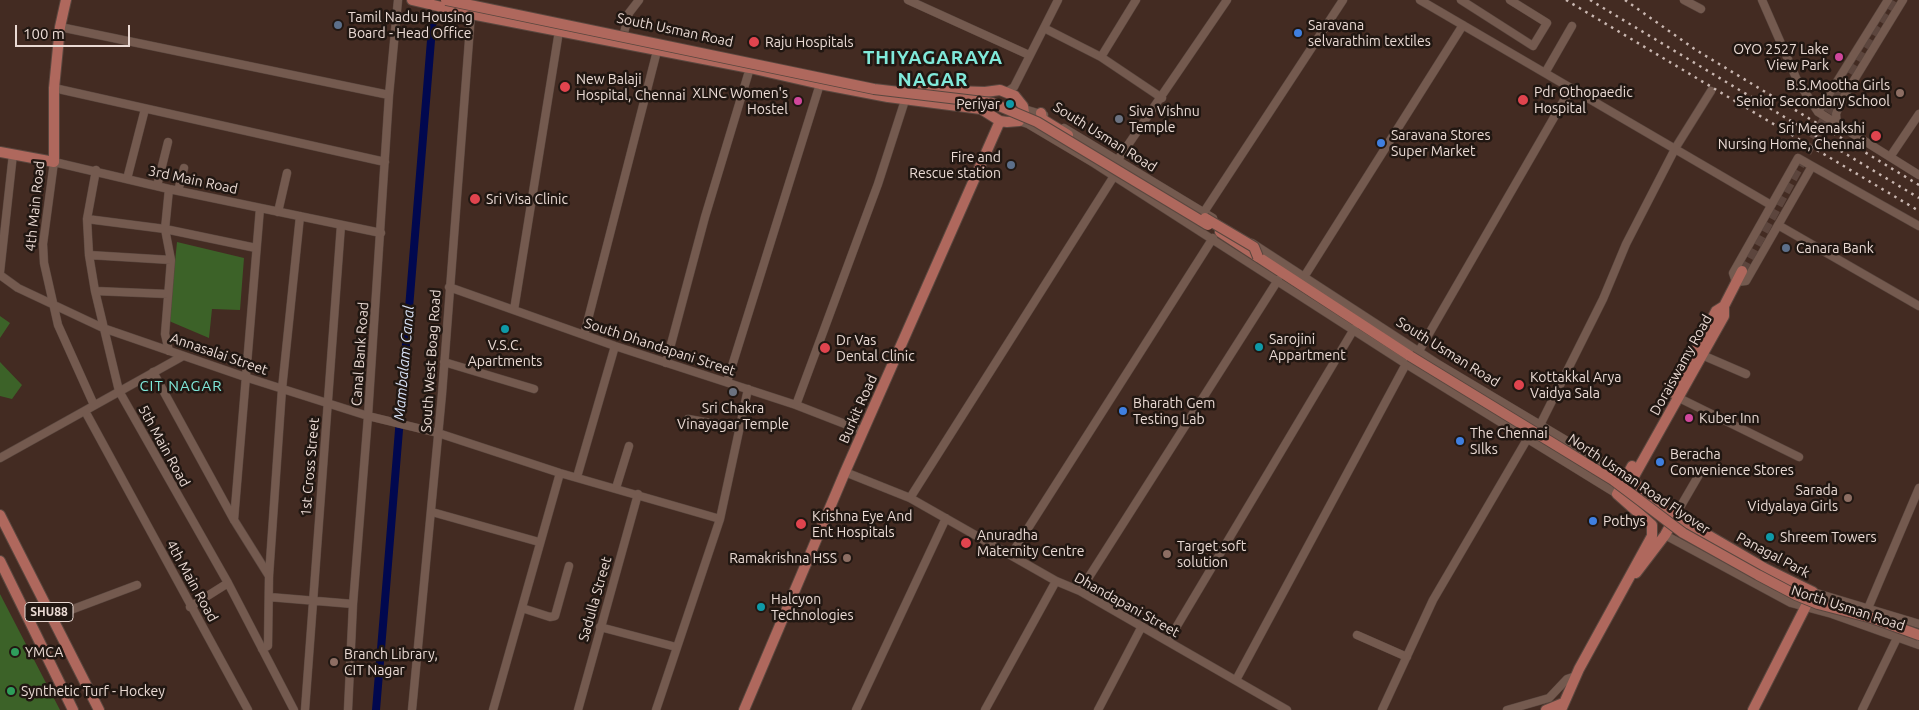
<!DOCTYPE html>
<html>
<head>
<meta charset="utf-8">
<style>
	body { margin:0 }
	#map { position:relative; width:1919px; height:710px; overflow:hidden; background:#432b22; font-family:Ubuntu,sans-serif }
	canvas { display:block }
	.scale { position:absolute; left:15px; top:25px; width:115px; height:22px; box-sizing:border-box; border:2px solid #eadad4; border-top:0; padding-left:6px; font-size:15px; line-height:18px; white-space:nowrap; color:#eadad4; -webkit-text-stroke:4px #211712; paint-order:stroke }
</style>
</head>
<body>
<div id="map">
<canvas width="1919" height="710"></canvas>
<div class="scale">100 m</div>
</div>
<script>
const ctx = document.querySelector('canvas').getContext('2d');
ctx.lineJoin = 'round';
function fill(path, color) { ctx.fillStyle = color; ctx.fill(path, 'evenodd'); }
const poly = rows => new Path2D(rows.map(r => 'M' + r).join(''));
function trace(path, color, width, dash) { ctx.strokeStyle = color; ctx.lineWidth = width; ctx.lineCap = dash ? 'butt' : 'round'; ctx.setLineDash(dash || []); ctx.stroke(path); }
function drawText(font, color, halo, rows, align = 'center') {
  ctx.font = font + ' Ubuntu,sans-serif'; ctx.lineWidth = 5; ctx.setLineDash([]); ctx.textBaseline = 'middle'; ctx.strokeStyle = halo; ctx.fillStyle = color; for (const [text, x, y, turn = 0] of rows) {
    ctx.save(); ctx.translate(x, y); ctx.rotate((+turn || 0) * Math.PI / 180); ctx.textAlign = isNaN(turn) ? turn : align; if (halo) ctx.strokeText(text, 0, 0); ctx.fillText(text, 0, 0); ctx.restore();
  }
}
const green = poly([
	[177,242,244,258,240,310,212,309,209,338,169,321],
	[0,316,10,323,0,338],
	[0,362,22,385,12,399,0,396],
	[0,594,60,710,0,710]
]);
const canal = poly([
	[376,710,433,16]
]);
const majorTunnel = poly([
	[1742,271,1828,113,1895,0]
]);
const minor = poly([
	[908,0,1029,55],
	[1420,0,1771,205],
	[1461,0,1533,46,1547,23,1510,0],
	[1684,0,1701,9],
	[1762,0,1797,80,1818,112,1919,175],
	[60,27,389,95],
	[1044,28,1101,57,1162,98],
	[624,33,629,13,639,0],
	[1101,57,1136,0],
	[1545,73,1572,26],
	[54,88,385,162],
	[1007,92,1014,87,1058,0],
	[1024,109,1044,115],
	[1818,112,1888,0],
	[1019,121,1028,124,1092,162,1406,364,1617,494],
	[1837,126,1836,114,1840,103,1903,0],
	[1064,128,1213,218],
	[1890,157,1919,114],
	[1117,161,1227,0],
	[1812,166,1746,281,1736,282,1733,273,1798,158,1812,166,1919,226],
	[96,170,87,219,89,255,95,291,119,391,228,583,294,710],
	[127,179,145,109],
	[157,186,168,142],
	[178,191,184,168],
	[278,212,287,173],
	[1202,215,1343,0],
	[87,219,165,229,256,248],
	[1778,225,1919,306],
	[1252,243,1438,364,1621,473,1628,472],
	[89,255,171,260],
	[0,272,13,154],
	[0,275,18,288,103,328,245,377,368,416,438,433,560,473,720,519],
	[1304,277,1463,25],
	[449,287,615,346,796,405,863,431],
	[95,291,168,294],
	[514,310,559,31],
	[584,335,657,51],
	[169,351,165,334,171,260,165,229,169,189],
	[1419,351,1571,88],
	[1702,355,1746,374],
	[444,362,534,389],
	[666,363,705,217,750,68],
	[153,372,234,520,269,576],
	[727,382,820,84],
	[1675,396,1799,457],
	[94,405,58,325,44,263,43,244,54,162,169,189,381,233],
	[796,405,878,184,907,94],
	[85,411,248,710],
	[688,419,739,428],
	[1539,427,1603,299,1626,244,1676,147,1711,91],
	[0,458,183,356],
	[845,472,910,498,1056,581,1080,591,1287,710],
	[577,477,615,346],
	[616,488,629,446],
	[910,498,1114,176],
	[432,512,539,542],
	[1675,516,1700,473],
	[234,520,260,208],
	[1665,535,1791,603,1832,614,1919,645],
	[1011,555,1213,238],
	[1080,591,1278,280],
	[1813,592,1919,624],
	[269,597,353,604],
	[190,607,228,583],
	[522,608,550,617,555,616,569,566],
	[52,617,137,585],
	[1863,620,1919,488],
	[600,627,676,647],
	[1357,635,1407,657],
	[1168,641,1354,329],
	[262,649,268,646,269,576,282,389,300,216],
	[1236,680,1406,364],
	[305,710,341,225],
	[348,710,353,604,368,416,389,95,398,0],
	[412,710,442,394,471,14],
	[493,710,560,473],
	[578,710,638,494],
	[656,710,720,519,748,389],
	[856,710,946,518],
	[985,710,1056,581],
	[1098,710,1142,626],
	[1382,710,1433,600,1529,436],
	[1507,710,1549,698,1567,679,1576,676],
	[1862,710,1897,638]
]);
const major = poly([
	[412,0,471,14,750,68,820,84,888,97,981,109,1000,121,1007,122,1019,121,1024,113,1023,106,1015,96,1000,90,985,92,921,90],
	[1041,113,1042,119,1068,135],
	[0,152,54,162,54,88,60,27,66,0],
	[1220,232,1410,356],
	[1742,271,1724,306,1724,316,1633,478,1638,487,1658,506,1766,569,1813,592,1753,710],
	[1674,393,1716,311,1724,306],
	[0,515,99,710],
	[0,561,73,710],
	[1636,573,1665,535,1675,517],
	[744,710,845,472,1000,121],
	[1546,710,1563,703],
	[1561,710,1579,669,1652,536,1652,525,1617,494,1632,466]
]);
const rail = poly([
	[1566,0,1919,211],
	[1590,0,1919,198],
	[1625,0,1696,50,1919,185]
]);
const majorBridge = poly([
	[446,0,874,89,992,103,1037,122,1208,225],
	[1205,218,1254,247,1258,257],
	[1410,356,1613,480,1683,533,1758,575,1796,595,1818,604,1872,618,1919,635]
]);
const markers = [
	[338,25,5,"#5c6f8a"],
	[1298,33,5,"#3f7fe0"],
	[754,42,6,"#e0444e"],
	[1839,57,5,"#d1479c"],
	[565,87,6,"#e0444e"],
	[1900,93,5,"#8d6e63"],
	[1523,100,6,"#e0444e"],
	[798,101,5,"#d1479c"],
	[1010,104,5,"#0f9aa8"],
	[1119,119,5,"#6b7280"],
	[1876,136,6,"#e0444e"],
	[1381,143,5,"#3f7fe0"],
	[1011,165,5,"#5c6f8a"],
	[475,199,6,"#e0444e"],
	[1786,248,5,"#5c6f8a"],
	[505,329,5,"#0f9aa8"],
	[1259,347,5,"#0f9aa8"],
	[825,348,6,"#e0444e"],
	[1519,385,6,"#e0444e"],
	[733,392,5,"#6b7280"],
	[1123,411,5,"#3f7fe0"],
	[1689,418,5,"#d1479c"],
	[1460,441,5,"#3f7fe0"],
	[1660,462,5,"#3f7fe0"],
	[1848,498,5,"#8d6e63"],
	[1593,521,5,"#3f7fe0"],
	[801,524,6,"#e0444e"],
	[1770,537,5,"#0f9aa8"],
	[966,543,6,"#e0444e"],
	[1167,554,5,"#8d6e63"],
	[847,558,5,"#8d6e63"],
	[761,607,5,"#0f9aa8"],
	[15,652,5,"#2e9e5b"],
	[334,662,5,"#8d6e63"],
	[11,691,5,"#2e9e5b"]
];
const shields = [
	[49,612,48]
];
const shieldNames = [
	["SHU88",49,612]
];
const poiNames = [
	["Tamil Nadu Housing",348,17],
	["Board - Head Office",348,33],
	["Saravana",1308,25],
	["selvarathim textiles",1308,41],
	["Raju Hospitals",765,42],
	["OYO 2527 Lake",1829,49,"right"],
	["View Park",1829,65,"right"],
	["New Balaji",576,79],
	["Hospital, Chennai",576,95],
	["B.S.Mootha Girls",1890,85,"right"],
	["Senior Secondary School",1890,101,"right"],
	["Pdr Othopaedic",1534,92],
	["Hospital",1534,108],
	["XLNC Women's",788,93,"right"],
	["Hostel",788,109,"right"],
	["Periyar",1000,104,"right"],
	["Siva Vishnu",1129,111],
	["Temple",1129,127],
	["Sri Meenakshi",1865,128,"right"],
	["Nursing Home, Chennai",1865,144,"right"],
	["Saravana Stores",1391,135],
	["Super Market",1391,151],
	["Fire and",1001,157,"right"],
	["Rescue station",1001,173,"right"],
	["Sri Visa Clinic",486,199],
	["Canara Bank",1796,248],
	["Sarojini",1269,339],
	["Appartment",1269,355],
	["Dr Vas",836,340],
	["Dental Clinic",836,356],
	["V.S.C.",505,345,"center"],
	["Apartments",505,361,"center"],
	["Kottakkal Arya",1530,377],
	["Vaidya Sala",1530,393],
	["Bharath Gem",1133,403],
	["Testing Lab",1133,419],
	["Sri Chakra",733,408,"center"],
	["Vinayagar Temple",733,424,"center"],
	["Kuber Inn",1699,418],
	["The Chennai",1470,433],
	["SIlks",1470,449],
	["Beracha",1670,454],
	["Convenience Stores",1670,470],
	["Sarada",1838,490,"right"],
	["Vidyalaya Girls",1838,506,"right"],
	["Krishna Eye And",812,516],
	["Ent Hospitals",812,532],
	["Pothys",1603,521],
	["Anuradha",977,535],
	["Maternity Centre",977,551],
	["Shreem Towers",1780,537],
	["Target soft",1177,546],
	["solution",1177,562],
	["Ramakrishna HSS",837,558,"right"],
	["Halcyon",771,599],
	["Technologies",771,615],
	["YMCA",25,652],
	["Branch Library,",344,654],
	["CIT Nagar",344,670],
	["Synthetic Turf - Hockey",21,691]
];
const streetNames = [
	["South Usman Road",675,30,12],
	["South Usman Road",1105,137,32],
	["3rd Main Road",193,180,12],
	["4th Main Road",35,206,-84],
	["South Dhandapani Street",660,347,18],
	["South Usman Road",1448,352,32],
	["Annasalai Street",219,354,19],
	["Canal Bank Road",360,354,-86],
	["South West Boag Road",431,361,-86],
	["Doraiswamy Road",1681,365,-61],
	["Burkit Road",858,409,-66],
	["5th Main Road",164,446,61],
	["1st Cross Street",310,467,-85],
	["North Usman Road Flyover",1639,484,34],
	["Panagal Park",1773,555,28],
	["4th Main Road",192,581,61],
	["Sadulla Street",595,599,-74],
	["Dhandapani Street",1127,605,29],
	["North Usman Road",1848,608,18]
];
const waterNames = [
	["Mambalam Canal",404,363,-85]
];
const neighbourhoodNames = [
	["CIT NAGAR",181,386]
];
const districtNames = [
	["THIYAGARAYA",933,58],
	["NAGAR",933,80]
];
fill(green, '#3c6228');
trace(canal, '#01084f', 8);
trace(majorTunnel, '#5c453d', 10, [10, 5]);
trace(minor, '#5a473f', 9);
trace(major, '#5a473f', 12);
trace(minor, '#745a4f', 8);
trace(major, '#af685d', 10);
trace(rail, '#c9b7b1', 2.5, [2.5, 5]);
trace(majorBridge, '#5a473f', 12, []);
trace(majorBridge, '#af685d', 10);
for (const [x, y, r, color] of markers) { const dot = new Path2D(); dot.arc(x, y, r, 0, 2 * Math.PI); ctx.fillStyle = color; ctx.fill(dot); trace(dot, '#211712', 2); }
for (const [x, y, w] of shields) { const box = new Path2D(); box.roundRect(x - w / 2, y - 9.5, w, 19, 4); ctx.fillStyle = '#211712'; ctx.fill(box); trace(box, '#eadad4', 1); }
drawText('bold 12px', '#eadad4', null, shieldNames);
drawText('14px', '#eadad4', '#211712', poiNames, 'left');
drawText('14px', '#eadad4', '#211712', streetNames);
drawText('italic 15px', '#d7e1f6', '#211712', waterNames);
ctx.letterSpacing = '1px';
drawText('15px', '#80e9da', '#211712', neighbourhoodNames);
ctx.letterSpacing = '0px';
ctx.letterSpacing = '1px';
drawText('bold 19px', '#80e9da', '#211712', districtNames);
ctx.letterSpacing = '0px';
</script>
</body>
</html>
